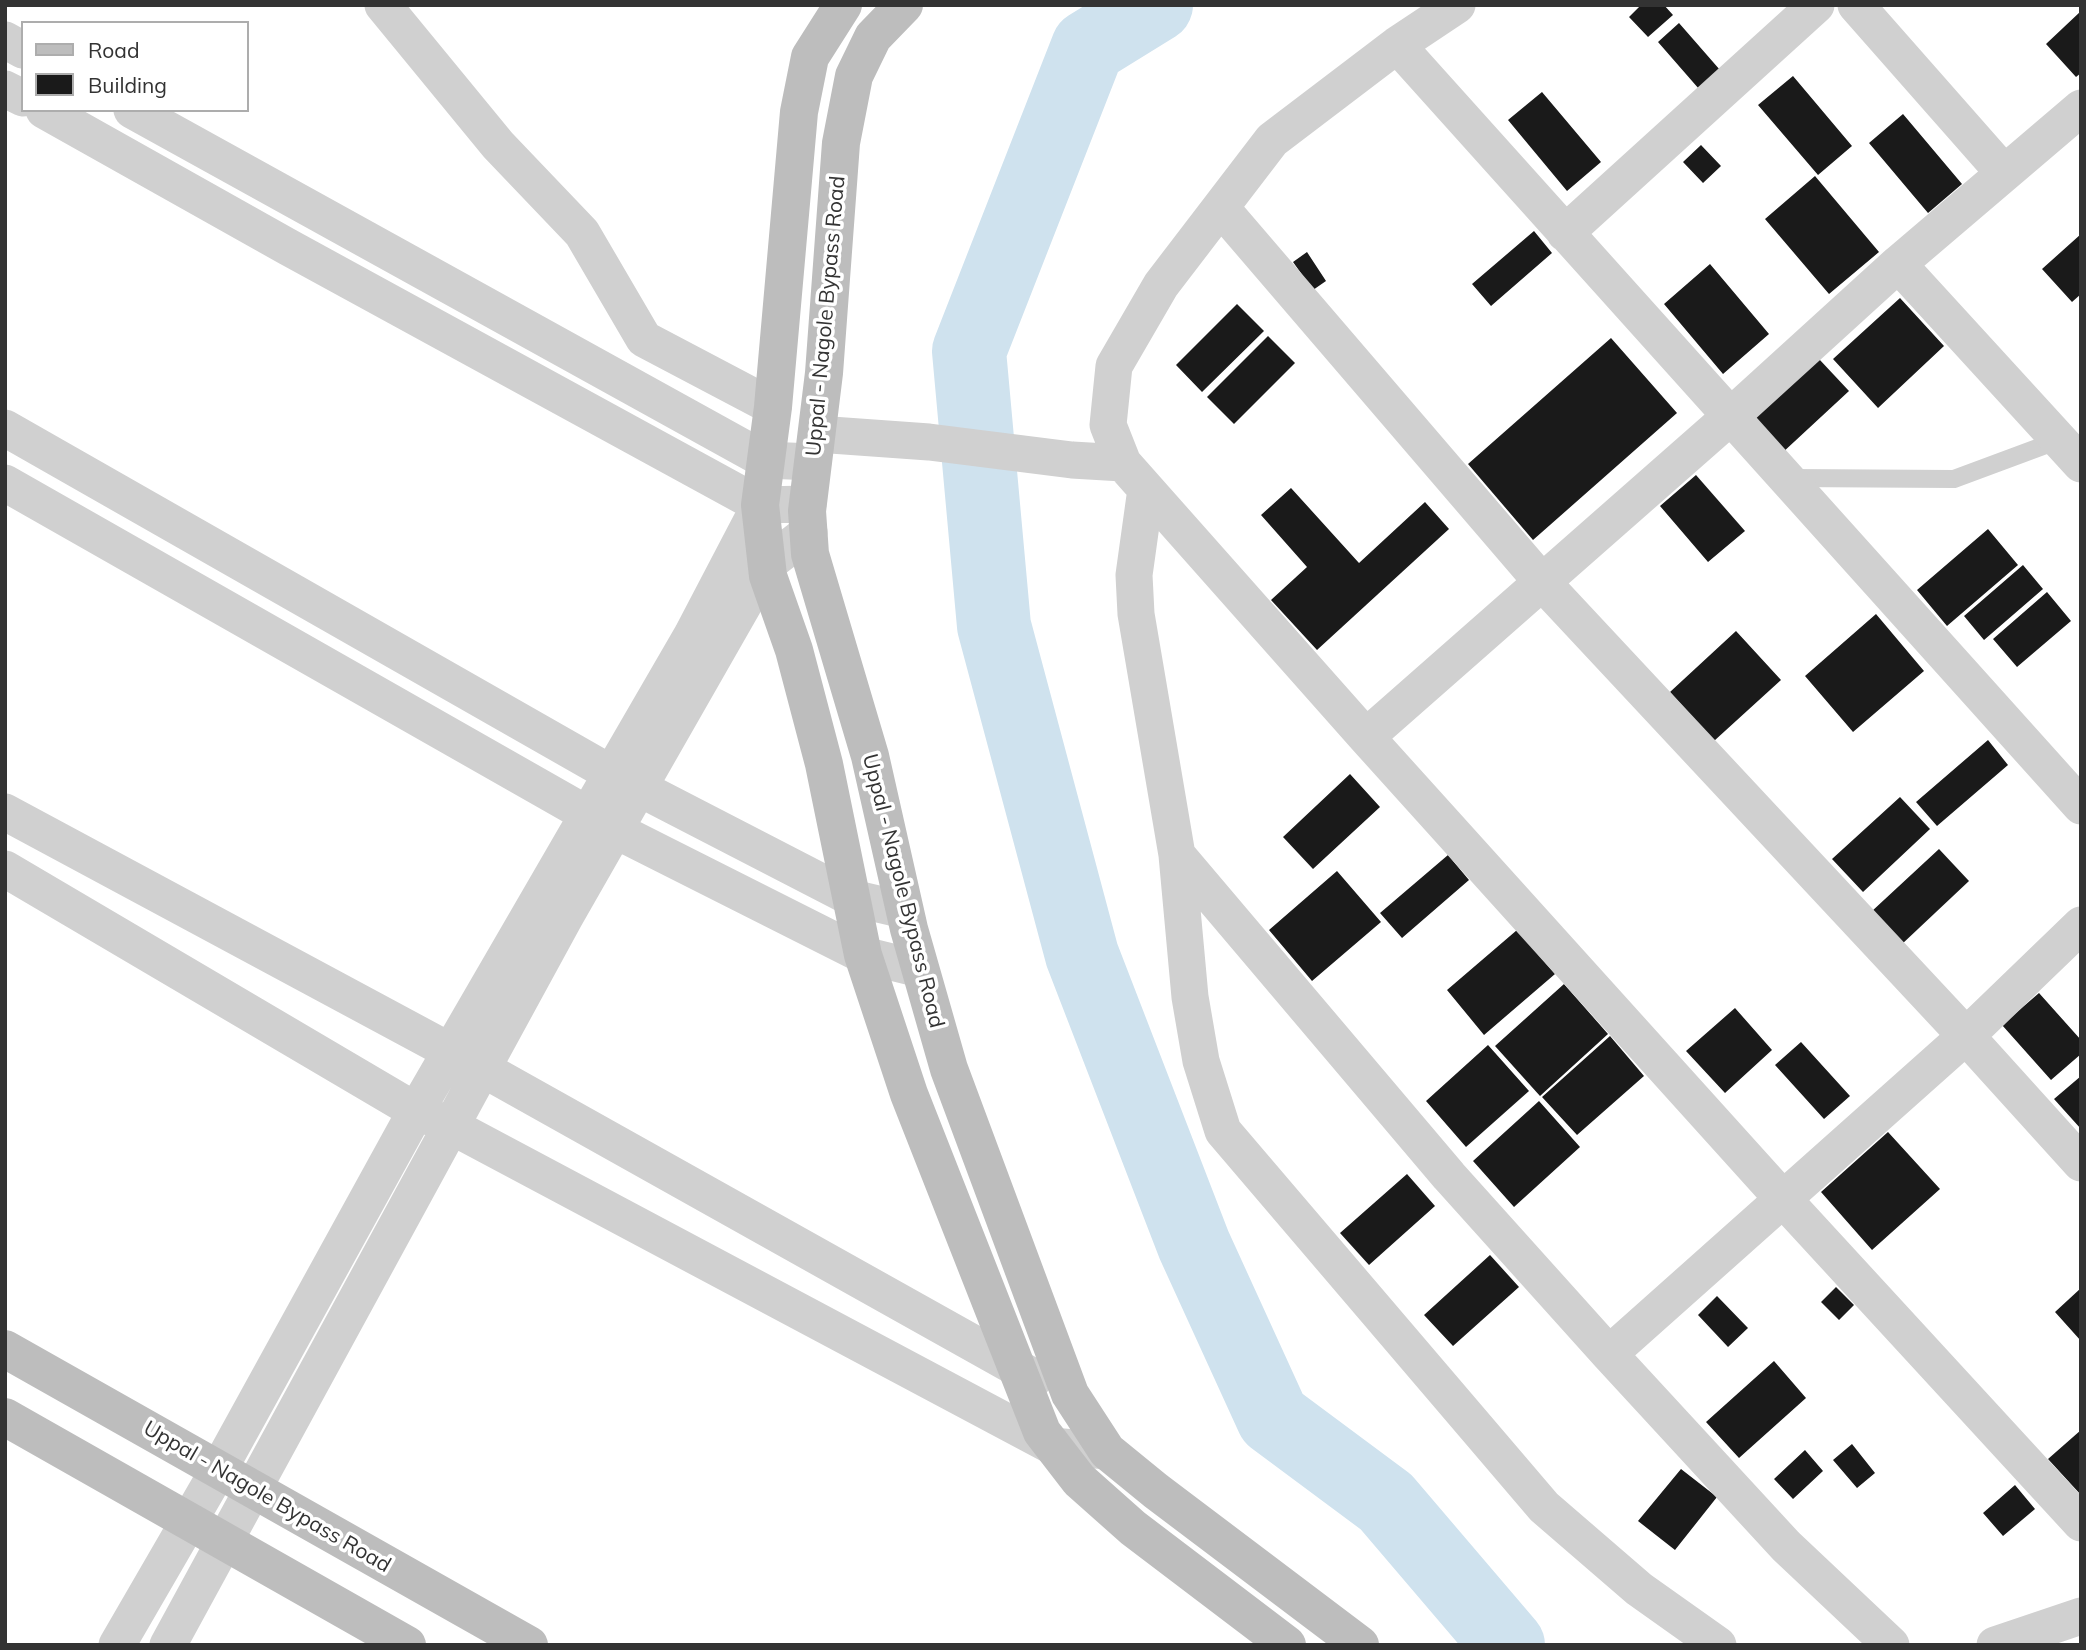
<!DOCTYPE html>
<html>
<head>
<meta charset="utf-8">
<style>
	body { margin:0 }
	#map { position:relative; width:2086px; height:1650px; overflow:hidden; background:#fff; font-family:Mulish,sans-serif }
	canvas { display:block }
	.frame { position:absolute; inset:0; border:7px solid #333; pointer-events:none }
	.legend { position:absolute; left:21px; top:21px; width:228px; height:91px; box-sizing:border-box; background:#fff; border:2px solid #adadad; margin:0; padding:9px 12px; list-style:none; font-size:21px; color:#333 }
	.legend li { display:flex; align-items:center; gap:14px; height:35px }
	.legend b { width:35px; border:2px solid #adadad }
</style>
</head>
<body>
<div id="map">
<canvas width="2086" height="1650"></canvas>
<div class="frame"></div>
<ul class="legend">
<li><b style="height:9px;background:#bdbdbd"></b>Road</li>
<li><b style="height:19px;background:#1a1a1a"></b>Building</li>
</ul>
</div>
<script>
const ctx = document.querySelector('canvas').getContext('2d');
ctx.lineJoin = 'round';
const poly = rows => new Path2D(rows.map(r => 'M' + r).join(''));
function trace(path, color, width, dash) { ctx.strokeStyle = color; ctx.lineWidth = width; ctx.lineCap = dash ? 'butt' : 'round'; ctx.setLineDash(dash || []); ctx.stroke(path); }
function fill(path, color) { ctx.fillStyle = color; ctx.fill(path, 'evenodd'); }
function drawText(font, color, halo, rows, align = 'center') {
  ctx.font = font + ' Mulish,sans-serif'; ctx.lineWidth = 7; ctx.setLineDash([]); ctx.textBaseline = 'middle'; ctx.strokeStyle = halo; ctx.fillStyle = color; for (const [text, x, y, turn = 0] of rows) {
    ctx.save(); ctx.translate(x, y); ctx.rotate((+turn || 0) * Math.PI / 180); ctx.textAlign = isNaN(turn) ? turn : align; if (halo) ctx.strokeText(text, 0, 0); ctx.fillText(text, 0, 0); ctx.restore();
  }
}
const river = poly([
	[1156,5,1088,47,969,351,994,626,1082,955,1194,1245,1273,1418,1386,1502,1508,1645]
]);
const building = poly([
	[1641,5,1664,5,1673,15,1648,37,1629,17],
	[2081,11,2081,73,2076,77,2046,44],
	[1679,23,1720,70,1699,89,1658,42],
	[1793,76,1852,146,1818,175,1758,105],
	[1542,92,1601,162,1567,191,1508,120],
	[1903,114,1962,184,1928,213,1869,143],
	[1701,145,1721,166,1703,183,1683,162],
	[1815,176,1879,252,1829,294,1765,219],
	[1534,231,1552,253,1491,306,1472,284],
	[2081,234,2081,294,2072,302,2042,269],
	[1307,252,1326,281,1313,290,1293,262],
	[1710,264,1769,334,1723,374,1664,304],
	[1900,298,1944,346,1878,408,1833,359],
	[1237,304,1264,331,1202,392,1176,365],
	[1268,336,1295,363,1234,424,1207,397],
	[1611,338,1677,413,1533,540,1468,464],
	[1819,359,1849,391,1781,454,1751,422],
	[1696,475,1745,531,1708,562,1660,506],
	[1291,488,1359,563,1425,502,1449,529,1317,650,1271,600,1307,567,1261,515],
	[1988,529,2018,565,1947,626,1917,590],
	[2023,565,2043,589,1984,640,1964,616],
	[2047,592,2071,621,2017,667,1993,639],
	[1876,614,1924,671,1853,732,1805,676],
	[1736,631,1781,680,1714,741,1670,692],
	[1988,740,2008,765,1937,826,1916,802],
	[1350,774,1380,807,1313,869,1283,837],
	[1900,797,1930,829,1863,892,1832,859],
	[1939,849,1969,881,1901,945,1871,912],
	[1448,855,1469,880,1402,938,1380,913],
	[1337,871,1381,922,1312,981,1269,930],
	[1517,930,1555,974,1484,1035,1447,990],
	[1564,984,1608,1034,1540,1096,1495,1046],
	[2039,993,2081,1040,2081,1054,2051,1080,2002,1025],
	[1735,1008,1772,1050,1725,1093,1686,1051],
	[1610,1036,1644,1076,1577,1135,1542,1097],
	[1801,1042,1850,1096,1824,1119,1775,1065],
	[1488,1045,1529,1091,1466,1147,1426,1101],
	[2081,1076,2081,1129,2054,1099],
	[1539,1101,1580,1147,1514,1207,1473,1161],
	[1888,1132,1940,1189,1872,1250,1821,1192],
	[1407,1174,1435,1206,1369,1265,1340,1233],
	[1490,1255,1519,1287,1453,1346,1424,1315],
	[1836,1287,1854,1305,1839,1320,1821,1302],
	[2081,1288,2081,1341,2055,1312],
	[1717,1296,1748,1328,1728,1347,1698,1315],
	[1774,1361,1806,1398,1739,1458,1706,1422],
	[2081,1430,2081,1495,2048,1459],
	[1852,1444,1875,1473,1857,1488,1833,1460],
	[1805,1450,1823,1471,1793,1499,1774,1479],
	[1681,1469,1717,1497,1675,1550,1638,1521],
	[2015,1485,2035,1509,2003,1536,1983,1513]
]);
const lane = poly([
	[1789,478,1954,479,2059,440]
]);
const street = poly([
	[383,5,498,145,582,233,644,339,773,407],
	[1457,5,1397,45,1272,140,1161,285,1114,366,1108,425,1123,463,1366,737,1783,1199,2081,1523],
	[1856,5,2004,173],
	[5,40,23,50],
	[1397,45,2081,806],
	[5,89,23,98],
	[44,110,288,247,760,505,808,504],
	[132,110,765,460,813,462],
	[1221,208,1542,582,1966,1036,2081,1163],
	[1565,233,1816,5],
	[1898,264,2081,464],
	[5,428,612,774,852,898,904,910],
	[817,434,929,442,1072,460,1123,463],
	[5,483,615,830,863,955,920,969],
	[1146,489,1134,575,1136,614,1177,855,1449,1176,1609,1354,1786,1546,1891,1645],
	[1366,737,1731,416,1898,264,2081,108],
	[5,812,483,1069,1035,1378],
	[1177,855,1190,997,1201,1061,1223,1131,1544,1507,1639,1589,1718,1645],
	[5,869,416,1111,451,1126,1052,1446,1107,1451],
	[1609,1354,1966,1036,2081,925],
	[117,1645,219,1469,416,1111,692,635,760,505],
	[168,1645,565,917,766,565,809,532],
	[1995,1645,2081,1616]
]);
const secondary = poly([
	[843,5,810,57,799,112,773,407,760,505,768,576,794,650,824,764,863,955,909,1094,1042,1432,1079,1480,1133,1528,1287,1645],
	[904,5,873,37,854,76,841,143,824,373,807,511,810,554,870,756,909,929,949,1069,1070,1394,1107,1451,1156,1491,1360,1645],
	[5,1349,529,1645],
	[5,1417,407,1645]
]);
const streetNames = [
	["Uppal - Nagole Bypass Road",826,316,-85],
	["Uppal - Nagole Bypass Road",903,891,76],
	["Uppal - Nagole Bypass Road",267,1497,30]
];
trace(river, '#cfe2ee', 74);
fill(building, '#1a1a1a');
trace(lane, '#d0d0d0', 18);
trace(street, '#d0d0d0', 37);
trace(secondary, '#bdbdbd', 38);
drawText('21px', '#333', '#fff', streetNames);
</script>
</body>
</html>
